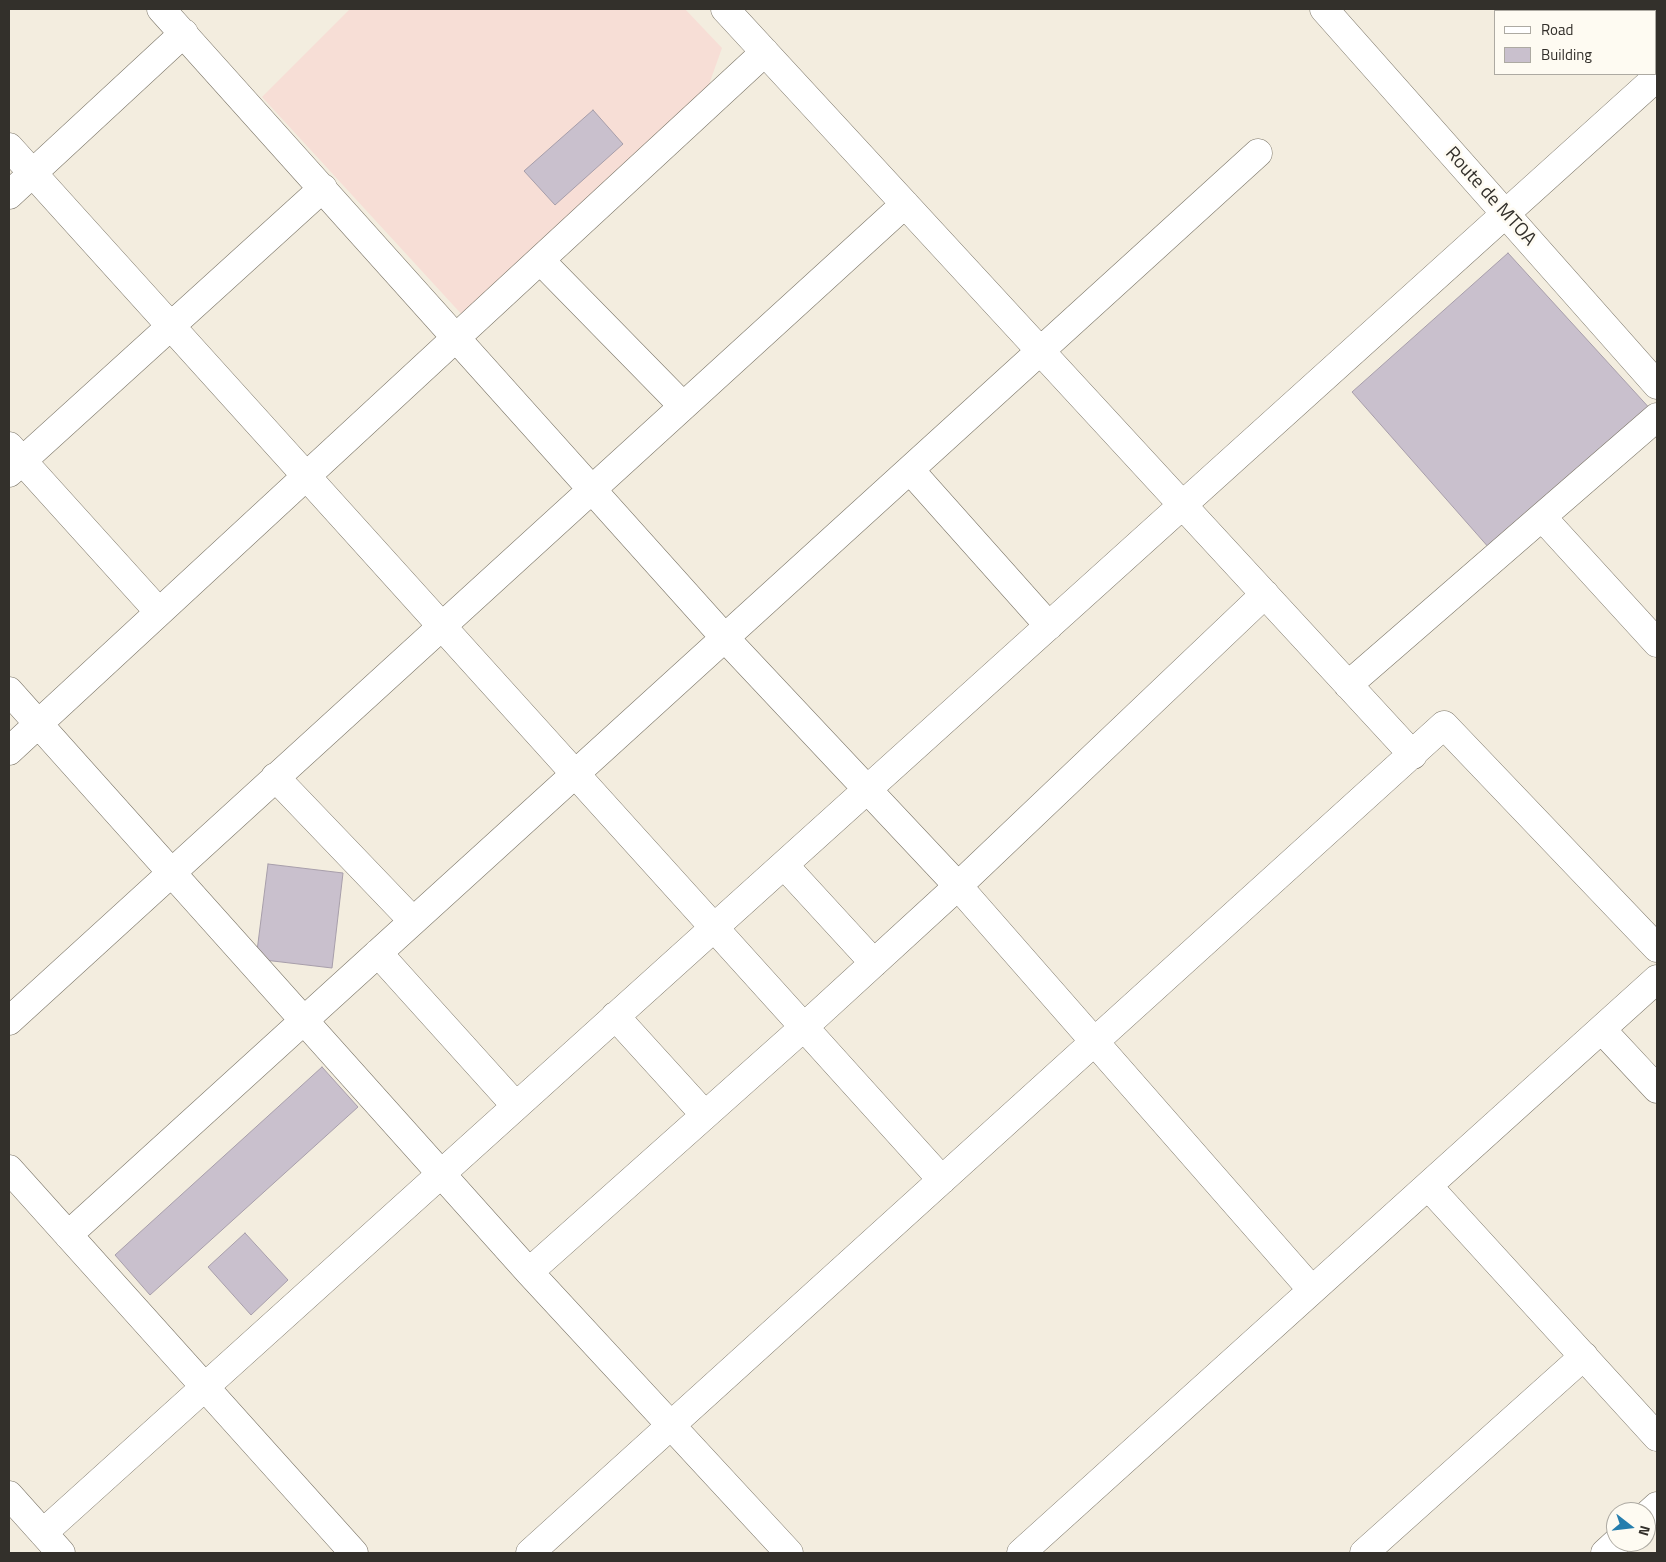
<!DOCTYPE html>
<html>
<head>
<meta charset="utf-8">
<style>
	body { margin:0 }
	#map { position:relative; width:1666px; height:1562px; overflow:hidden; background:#f3eddf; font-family:"Titillium Web",sans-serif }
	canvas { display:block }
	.frame { position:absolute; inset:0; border:10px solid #33302b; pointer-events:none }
	.legend { position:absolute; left:1494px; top:10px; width:162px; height:65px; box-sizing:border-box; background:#fefbf2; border:1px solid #adaaa2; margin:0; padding:6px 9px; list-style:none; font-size:15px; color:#33302b }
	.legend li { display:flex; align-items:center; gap:10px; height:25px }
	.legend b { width:25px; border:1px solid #adaaa2 }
	.north { position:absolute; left:1606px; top:1502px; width:50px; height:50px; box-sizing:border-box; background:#fefbf2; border:1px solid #adaaa2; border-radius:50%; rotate:106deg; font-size:14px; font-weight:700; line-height:20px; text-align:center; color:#33302b }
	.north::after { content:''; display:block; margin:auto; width:18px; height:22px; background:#267ead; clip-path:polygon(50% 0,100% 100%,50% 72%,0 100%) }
</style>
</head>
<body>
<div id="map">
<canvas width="1666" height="1562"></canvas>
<div class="frame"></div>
<ul class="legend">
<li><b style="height:6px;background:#fff"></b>Road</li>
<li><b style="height:14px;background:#c9c0cd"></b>Building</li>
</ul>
<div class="north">N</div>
</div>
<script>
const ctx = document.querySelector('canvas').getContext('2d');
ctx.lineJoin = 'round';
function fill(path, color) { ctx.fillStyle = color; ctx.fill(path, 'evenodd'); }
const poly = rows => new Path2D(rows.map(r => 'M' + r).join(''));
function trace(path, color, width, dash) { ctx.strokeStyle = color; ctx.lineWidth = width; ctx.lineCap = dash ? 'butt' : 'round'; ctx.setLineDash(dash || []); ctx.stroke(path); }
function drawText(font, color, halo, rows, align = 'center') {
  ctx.font = font + ' "Titillium Web",sans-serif'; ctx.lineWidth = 5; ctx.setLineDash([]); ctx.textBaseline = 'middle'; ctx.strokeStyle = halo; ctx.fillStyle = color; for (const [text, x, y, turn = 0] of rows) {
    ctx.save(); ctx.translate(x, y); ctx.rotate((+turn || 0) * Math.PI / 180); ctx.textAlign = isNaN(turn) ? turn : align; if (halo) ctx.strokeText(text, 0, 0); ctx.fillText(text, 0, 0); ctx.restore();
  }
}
const education = poly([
	[350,9,685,9,722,48,707,90,465,318,262,97]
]);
const building = poly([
	[593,110,623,144,555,205,524,171,593,110],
	[1508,253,1653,412,1490,549,1352,392,1508,253],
	[268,864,343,873,332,968,256,959,268,864],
	[322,1067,358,1107,150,1295,115,1255,322,1067],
	[245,1233,288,1280,251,1315,208,1267,245,1233]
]);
const minor = poly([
	[161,9,725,638,958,886,1312,1290],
	[725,9,1413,755],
	[1324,9,1657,385],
	[9,147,942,1180],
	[9,195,184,33],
	[540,260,683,406],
	[9,446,159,612],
	[910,470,1049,626],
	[9,473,323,188],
	[1542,517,1657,643],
	[1348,685,1657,417],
	[9,691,529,1272,789,1553],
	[9,751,765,52],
	[275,777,413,921],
	[784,865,874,963],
	[378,953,516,1106],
	[615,1016,705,1115],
	[9,1021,905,204],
	[1602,1030,1657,1089],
	[9,1169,354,1553],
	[1428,1186,1657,1437],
	[68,1235,1258,153],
	[529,1272,804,1027,958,886,1265,594],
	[9,1495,61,1553],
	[1646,1516,1657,1506],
	[43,1533,1657,77],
	[530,1553,1444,725,1657,948],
	[1021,1553,1657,979],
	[1364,1553,1584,1356],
	[1605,1553,1617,1542]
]);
const streetNames = [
	["Route de MTOA",1490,197,48]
];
fill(education, '#f7ded6');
fill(building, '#c9c0cd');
trace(building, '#a79eaa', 1);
trace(minor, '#7c7669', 29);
trace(minor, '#fff', 28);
drawText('19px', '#33302b', '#fefbf2', streetNames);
</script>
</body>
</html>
